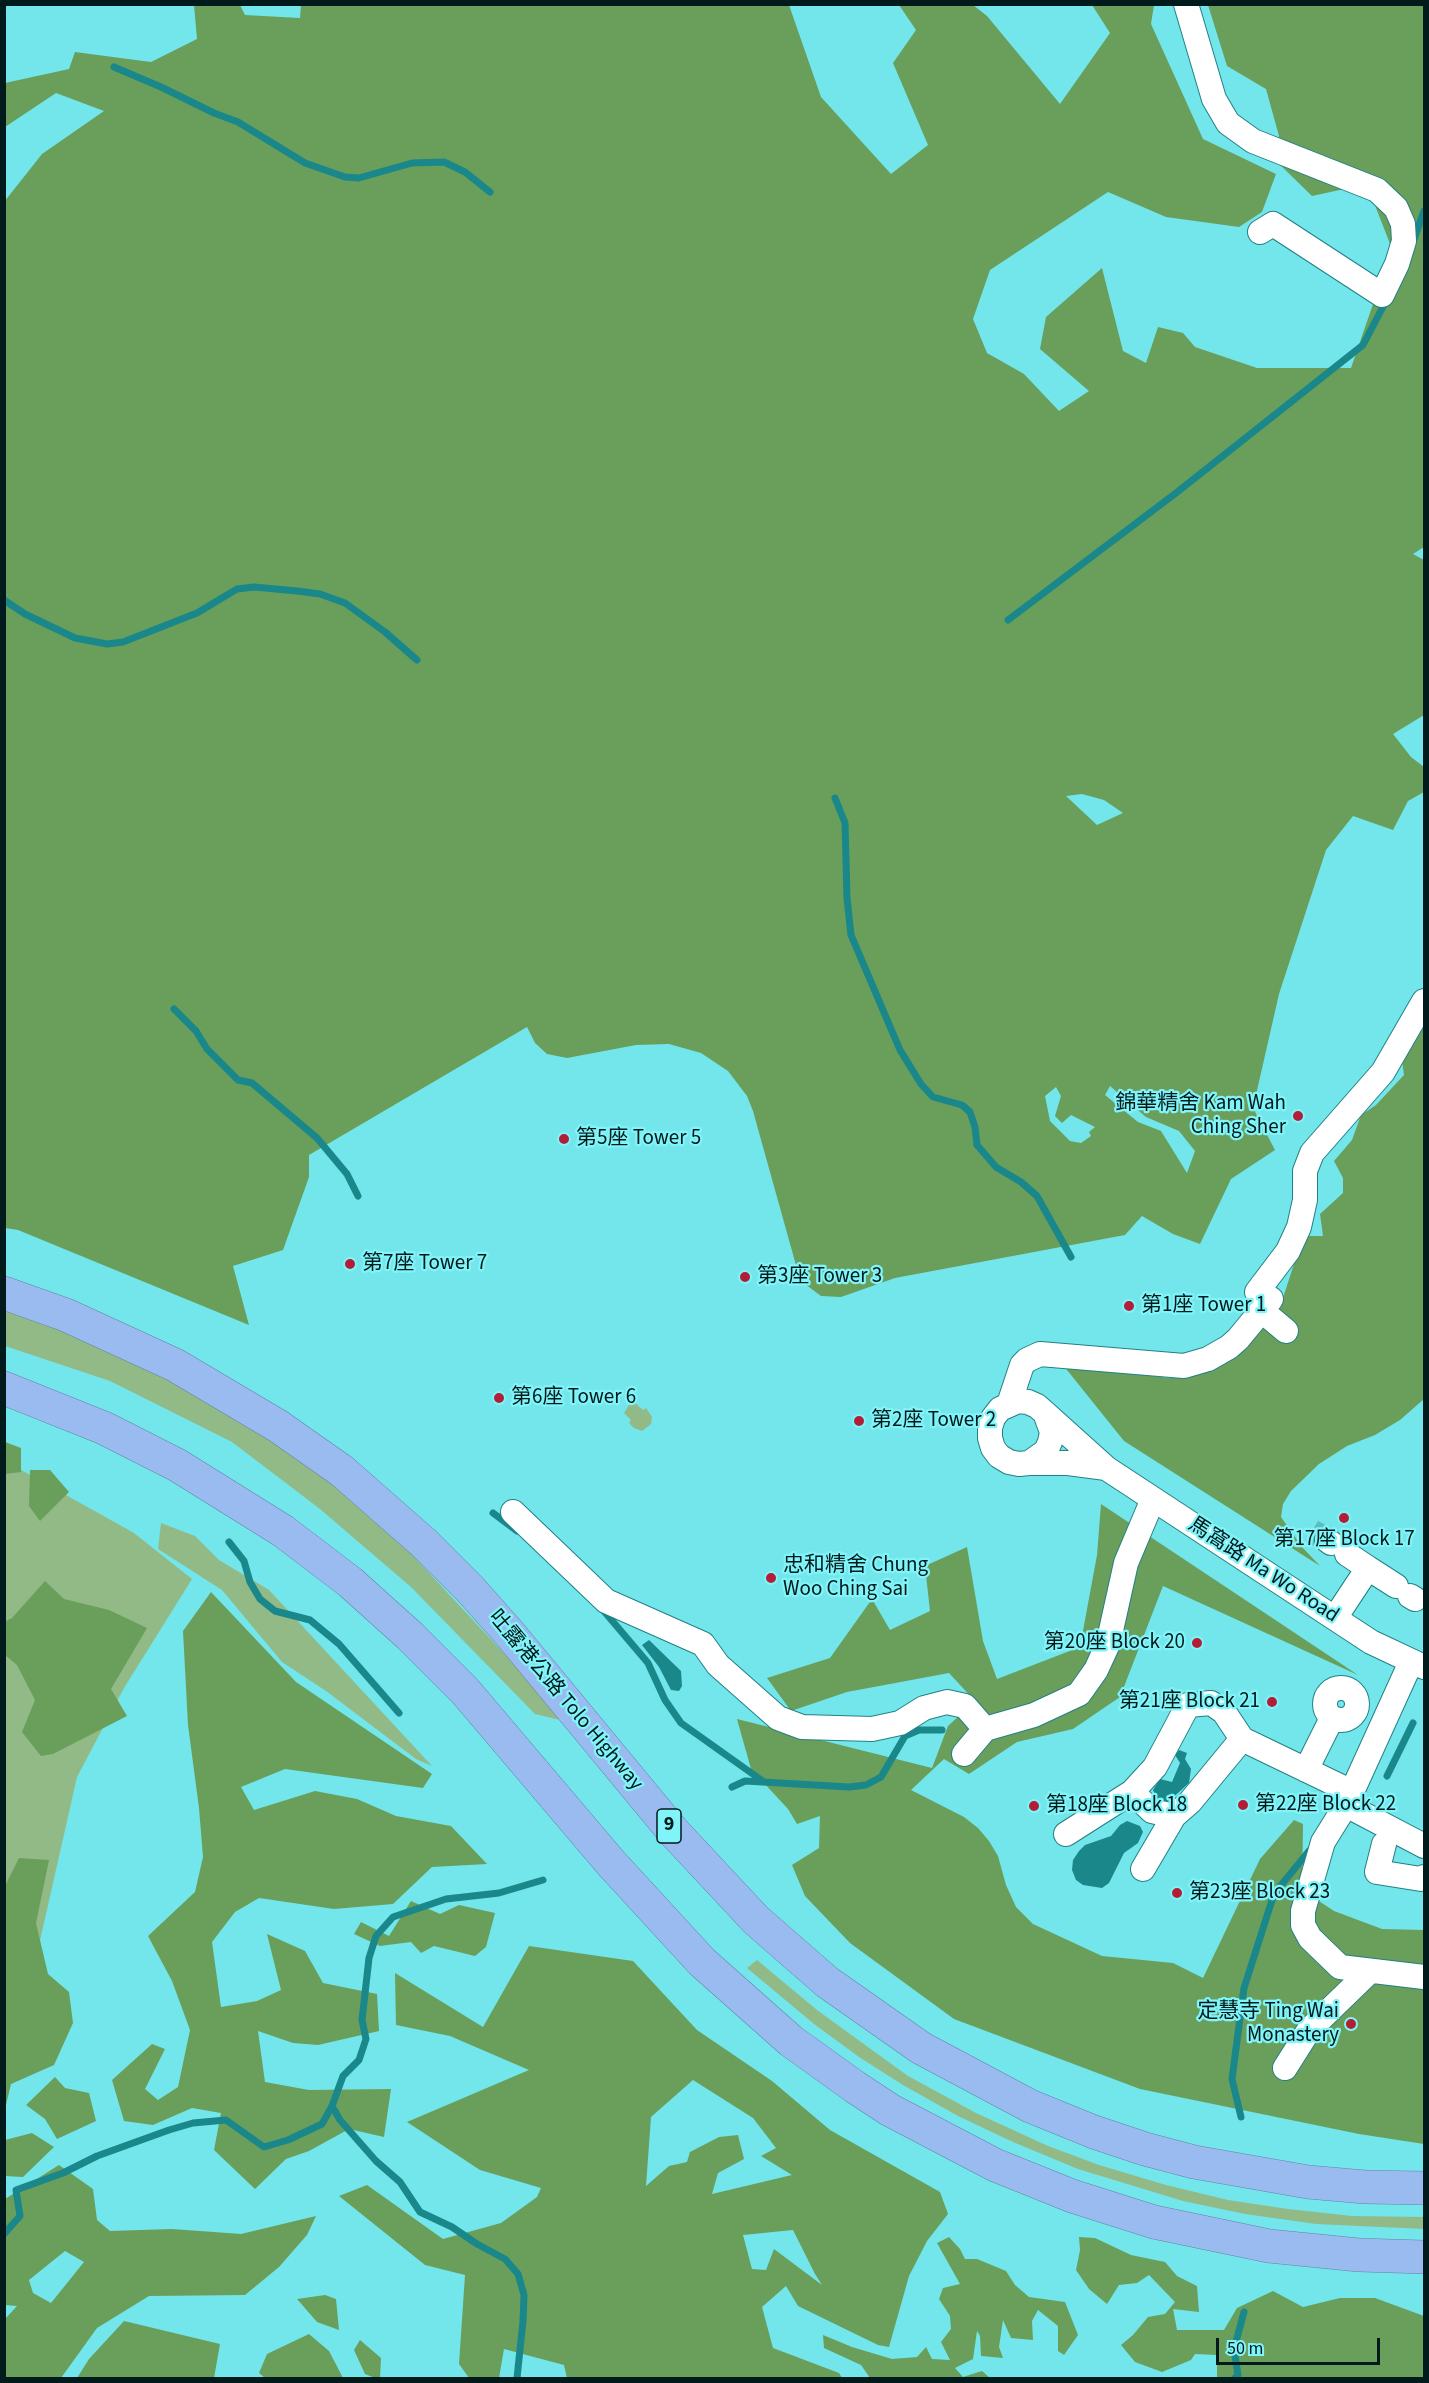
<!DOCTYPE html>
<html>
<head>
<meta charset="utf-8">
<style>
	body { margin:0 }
	#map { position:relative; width:1429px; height:2383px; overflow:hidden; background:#72e6eb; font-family:"Source Sans 3",sans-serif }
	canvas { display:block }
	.frame { position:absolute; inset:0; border:6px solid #011a1b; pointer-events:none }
	.scale { position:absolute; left:1216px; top:2338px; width:164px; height:27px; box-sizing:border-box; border:3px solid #011a1b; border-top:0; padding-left:8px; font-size:18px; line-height:21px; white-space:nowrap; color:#011a1b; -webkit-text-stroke:4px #80f4f8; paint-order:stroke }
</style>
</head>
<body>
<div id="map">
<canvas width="1429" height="2383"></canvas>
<div class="frame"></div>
<div class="scale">50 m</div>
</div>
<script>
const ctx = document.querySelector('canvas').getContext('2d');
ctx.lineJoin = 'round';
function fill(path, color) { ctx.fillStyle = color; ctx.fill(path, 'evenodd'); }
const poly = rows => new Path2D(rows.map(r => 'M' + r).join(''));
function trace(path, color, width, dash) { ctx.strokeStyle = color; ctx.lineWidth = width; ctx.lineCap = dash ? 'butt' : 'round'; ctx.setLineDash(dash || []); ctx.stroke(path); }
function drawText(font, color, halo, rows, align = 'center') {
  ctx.font = font + ' "Source Sans 3","Noto Sans TC",sans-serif'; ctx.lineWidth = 4.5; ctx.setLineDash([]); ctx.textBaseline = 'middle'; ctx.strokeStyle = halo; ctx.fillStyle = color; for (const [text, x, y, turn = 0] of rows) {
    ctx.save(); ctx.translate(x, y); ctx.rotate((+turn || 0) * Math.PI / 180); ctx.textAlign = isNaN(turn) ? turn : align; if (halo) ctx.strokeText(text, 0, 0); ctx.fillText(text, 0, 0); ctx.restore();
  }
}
const green = poly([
	[4,1308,133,1358,230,1411,329,1478,390,1531,568,1722,535,1714,411,1587,320,1509,232,1442,110,1381,5,1346],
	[635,1403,643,1410,646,1408,652,1417,651,1424,642,1431,634,1428,629,1423,631,1420,624,1413,629,1405],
	[5,1461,134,1533,192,1579,124,1688,77,1777,15,2051,5,2057],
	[161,1523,195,1536,219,1560,269,1590,432,1766,416,1759,326,1691,282,1662,222,1590,158,1549],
	[757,1960,817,2010,908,2076,976,2113,1048,2146,1099,2165,1166,2185,1228,2200,1288,2209,1352,2216,1424,2217,1424,2229,1316,2224,1245,2214,1183,2201,1078,2169,1013,2142,958,2116,903,2085,859,2057,814,2024,747,1968]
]);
const forest = poly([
	[301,4,789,5,821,97,891,174,928,145,893,63,916,30,899,5,973,5,987,16,1060,104,1110,33,1092,5,1154,5,1151,24,1203,139,1276,174,1262,212,1239,227,1166,217,1108,192,990,270,973,319,987,353,1024,374,1059,411,1089,391,1040,349,1046,317,1102,268,1123,351,1146,363,1158,327,1183,333,1195,347,1257,368,1351,368,1392,249,1371,195,1381,181,1312,196,1272,157,1279,136,1266,89,1227,66,1208,5,1424,5,1424,547,1413,554,1424,560,1424,715,1393,734,1411,757,1424,767,1424,792,1408,801,1393,830,1353,816,1326,850,1279,994,1253,1108,1275,1150,1231,1179,1200,1244,1173,1234,1142,1216,1125,1235,895,1278,841,1297,821,1296,805,1284,799,1276,753,1111,747,1096,728,1071,701,1053,669,1044,636,1045,567,1058,547,1054,535,1043,527,1027,309,1155,309,1177,283,1250,233,1266,249,1325,18,1230,5,1228,4,202,42,154,104,111,56,93,5,127,5,83,69,69,75,52,151,62,197,39,194,5,240,5,245,15,300,18],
	[1082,794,1104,800,1123,813,1097,825,1066,796],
	[1110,1086,1146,1117,1179,1131,1195,1151,1187,1173,1161,1131,1138,1122,1105,1095],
	[1056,1087,1061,1096,1055,1116,1062,1123,1071,1115,1095,1127,1089,1132,1091,1136,1081,1143,1070,1141,1050,1121,1045,1096],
	[1424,1028,1424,1399,1400,1420,1375,1435,1347,1446,1319,1464,1291,1491,1283,1504,1281,1517,1302,1547,1320,1566,1124,1441,1063,1365,1169,1378,1205,1373,1240,1354,1282,1301,1303,1236,1323,1236,1320,1214,1343,1193,1343,1178,1334,1161,1352,1140,1361,1115,1376,1105,1404,1075,1401,1053,1410,1035],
	[5,1442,21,1448,21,1472,5,1474],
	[30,1470,50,1470,69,1492,40,1521,29,1506],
	[1101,1504,1358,1675,1163,1586,1120,1697,1073,1729,1017,1742,969,1774,944,1759,911,1790,964,1817,978,1828,989,1841,998,1856,1006,1885,1016,1907,1033,1924,1102,1956,1173,1963,1203,1978,1260,1859,1294,1820,1303,1824,1302,1890,1334,1911,1382,1929,1424,1930,1424,2144,1359,2134,1140,2089,954,2019,850,1943,805,1896,792,1865,819,1848,820,1816,797,1824,788,1809,751,1769,737,1719,932,1768,948,1726,975,1701,949,1673,847,1692,791,1711,767,1678,830,1658,872,1599,890,1630,930,1611,925,1566,967,1547,983,1641,997,1679,1080,1647,1097,1555],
	[45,1581,64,1599,109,1610,147,1628,111,1689,127,1716,53,1754,41,1756,22,1732,35,1700,17,1665,5,1655,4,1622,12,1618],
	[211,1592,296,1682,432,1774,423,1788,285,1769,241,1787,254,1810,315,1791,357,1799,396,1816,451,1826,487,1864,432,1867,393,1904,334,1909,259,1898,235,1912,212,1942,221,2007,257,2001,281,1990,267,1934,305,1951,323,1983,377,1994,379,2031,318,2045,293,2043,258,2031,265,2082,309,2090,391,2089,384,2137,349,2129,309,2151,286,2159,255,2189,214,2150,221,2113,192,2108,153,2125,124,2121,112,2080,152,2044,165,2049,145,2089,158,2100,178,2087,190,2030,172,1981,148,1936,195,1892,203,1857,199,1808,188,1725,183,1631],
	[19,1858,49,1860,36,1923,48,1974,69,1992,73,2023,54,2065,11,2084,5,2109,5,1886],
	[411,1901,440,1914,459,1905,495,1913,486,1947,475,1956,434,1946,421,1953,411,1942,380,1946,354,1934,361,1922,389,1936],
	[529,1946,633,1961,697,2030,772,2081,830,2130,940,2192,948,2214,927,2241,909,2276,889,2347,878,2345,798,2306,786,2286,762,2307,773,2348,839,2373,842,2378,567,2378,564,2365,504,2349,499,2378,469,2378,459,2364,465,2275,425,2265,339,2196,367,2185,443,2239,501,2223,537,2197,541,2188,480,2170,407,2122,529,2070,450,2036,396,2025,395,1973,483,2027],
	[693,2080,753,2118,776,2148,761,2156,792,2175,712,2194,718,2173,744,2159,738,2135,719,2137,690,2152,687,2162,669,2166,646,2186,651,2117],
	[793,2230,815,2274,822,2285,774,2249,766,2270,752,2269,743,2235],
	[55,2077,65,2088,89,2093,96,2121,57,2139,45,2119,26,2105],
	[32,2133,54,2147,23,2177,5,2176,5,2140],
	[59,2165,93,2189,97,2220,110,2231,172,2229,241,2234,316,2216,307,2235,279,2267,245,2295,149,2296,97,2328,61,2378,5,2378,5,2319,17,2306,5,2305,5,2199],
	[65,2251,84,2262,51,2303,33,2293,29,2280],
	[949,2237,960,2249,965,2259,977,2259,1006,2271,1015,2285,1029,2297,1065,2302,1078,2335,1064,2355,1058,2351,1058,2326,1038,2310,1032,2321,1033,2340,1011,2338,1003,2320,999,2347,1003,2358,981,2356,980,2336,977,2331,973,2359,955,2368,963,2377,982,2371,990,2378,870,2378,861,2365,824,2348,823,2335,852,2347,892,2359,917,2357,926,2347,932,2359,950,2360,941,2342,951,2329,950,2316,939,2299,943,2288,960,2284,937,2243],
	[1079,2237,1095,2238,1131,2255,1165,2262,1177,2276,1197,2286,1199,2312,1173,2309,1177,2330,1224,2330,1237,2308,1273,2291,1303,2307,1340,2298,1375,2298,1424,2316,1424,2378,1217,2378,1217,2355,1195,2354,1191,2360,1162,2372,1135,2362,1121,2345,1133,2335,1148,2317,1165,2314,1175,2302,1149,2275,1137,2283,1119,2285,1107,2304,1089,2289,1076,2270,1080,2250],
	[325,2295,336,2299,339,2330,317,2322,297,2299],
	[124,2321,220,2344,214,2378,77,2378,89,2359],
	[309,2334,329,2351,343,2378,265,2378,259,2373,267,2354],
	[360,2340,381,2358,380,2378,375,2378,365,2374,354,2350]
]);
const water = poly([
	[649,1640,681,1671,682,1686,679,1691,671,1690,659,1667,642,1645],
	[1179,1750,1187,1753,1185,1759,1191,1769,1189,1783,1169,1801,1162,1802,1156,1797,1153,1790,1160,1779,1172,1782,1180,1763,1175,1755],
	[1127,1821,1140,1826,1143,1832,1138,1843,1124,1853,1109,1883,1102,1888,1083,1885,1076,1880,1072,1870,1073,1860,1079,1851,1085,1845,1111,1836,1120,1825]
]);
const stream = poly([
	[114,67,161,87,214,113,238,122,305,163,345,177,359,178,412,163,444,162,465,172,490,192],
	[1413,242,1424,211],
	[4,600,25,614,75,638,107,644,123,642,197,613,237,589,254,587,297,591,320,594,345,603,385,632,417,660],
	[1008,620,1176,493,1363,345,1387,299],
	[835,798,845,823,847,898,851,935,900,1050,921,1084,933,1097,962,1105,970,1112,975,1127,977,1145,996,1167,1021,1182,1037,1196,1071,1257],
	[174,1009,196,1031,207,1049,238,1080,252,1083,317,1138,347,1174,358,1196],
	[493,1513,517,1531],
	[229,1542,244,1561,250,1582,260,1599,275,1611,310,1620,339,1644,399,1713],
	[603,1610,648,1663,665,1700,681,1723,764,1782],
	[1387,1776,1413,1723],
	[732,1787,745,1781,849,1787,866,1785,881,1777,905,1736,919,1730,942,1730],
	[332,2106,340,2120,376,2161,400,2182,420,2212,452,2227,477,2244,505,2259,518,2274,524,2295,523,2321,517,2378],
	[1241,2117,1232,2079,1244,1988,1274,1894,1309,1851],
	[4,2234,20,2216,16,2190,63,2173,97,2156,169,2130,193,2123,226,2120,264,2147,288,2140,322,2124,332,2106,343,2076,359,2060,366,2039,362,2020,369,1958,376,1936,393,1917,446,1899,499,1893,543,1880],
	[1235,2378,1238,2375,1234,2349,1244,2312]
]);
const minorTunnel = poly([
	[1312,1531,1327,1540]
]);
const minor = poly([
	[1186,4,1214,99,1228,123,1253,141,1377,190,1396,208,1403,224,1404,241,1397,264,1382,295,1273,224,1260,232],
	[1261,1310,1286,1331],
	[1009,1404,1022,1365,1027,1360,1040,1354,1184,1366,1208,1359,1229,1347,1238,1339,1271,1299,1257,1292,1288,1251,1299,1227,1305,1200,1305,1171,1312,1153,1383,1072,1424,1001],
	[1045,1413,1052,1432,1050,1442,1046,1451,1029,1463,1019,1464,1009,1462,999,1456,993,1448,990,1438,990,1428,993,1418,1000,1409,1018,1401,1028,1402,1037,1406,1045,1413,1106,1468,1371,1642,1424,1667],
	[1029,1463,1068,1463,1106,1468],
	[513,1512,606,1601,703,1644,718,1665,778,1718,802,1727,872,1729,900,1723,924,1708,947,1702,965,1706,985,1729,1034,1715,1079,1694,1096,1670,1108,1644,1126,1563,1153,1499],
	[1327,1540,1331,1543],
	[1347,1554,1368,1568],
	[1410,1596,1415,1599],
	[1335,1618,1368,1568,1396,1586],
	[1411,1662,1346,1805,1323,1842,1303,1911,1303,1925,1310,1938,1340,1967,1424,1977],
	'1325 1704a16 16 0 1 1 32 0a16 16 0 1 1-32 0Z',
	[1242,1739,1190,1802,1174,1816,1152,1811,1132,1792,1155,1767,1188,1705,1211,1703,1224,1712,1242,1739,1352,1792],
	[964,1754,985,1729],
	[1306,1770,1332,1718],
	[1346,1805,1424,1846],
	[1066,1834,1132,1792],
	[1384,1844,1377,1872,1421,1879,1424,1877],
	[1143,1869,1174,1816],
	[1285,2068,1309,2030,1370,1971]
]);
const highway = poly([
	[4,1293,66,1315,175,1365,278,1426,342,1471,424,1543,470,1589,510,1634,672,1830,756,1920,827,1982,921,2048,1030,2106,1094,2132,1145,2149,1194,2162,1308,2182,1365,2187,1424,2188],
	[4,1388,104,1428,177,1465,283,1531,350,1582,410,1636,465,1691,611,1863,702,1962,791,2041,855,2087,890,2110,995,2165,1072,2196,1154,2222,1269,2246,1359,2255,1424,2257]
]);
const markers = [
	[1298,1116,6,"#b11e36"],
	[564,1139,6,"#b11e36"],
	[350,1264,6,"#b11e36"],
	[745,1277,6,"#b11e36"],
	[1129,1306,6,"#b11e36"],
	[499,1398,6,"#b11e36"],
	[859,1421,6,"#b11e36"],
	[1344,1518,6,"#b11e36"],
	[771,1578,6,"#b11e36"],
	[1197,1643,6,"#b11e36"],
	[1272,1702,6,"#b11e36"],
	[1243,1805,6,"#b11e36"],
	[1034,1806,6,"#b11e36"],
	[1177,1893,6,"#b11e36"],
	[1351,2024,6,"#b11e36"]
];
const shields = [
	[669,1826,24]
];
const shieldNames = [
	["9",669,1826]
];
const poiNames = [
	["錦華精舍 Kam Wah",1286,1104,"right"],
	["Ching Sher",1286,1128,"right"],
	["第5座 Tower 5",576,1139],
	["第7座 Tower 7",362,1264],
	["第3座 Tower 3",757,1277],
	["第1座 Tower 1",1141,1306],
	["第6座 Tower 6",511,1398],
	["第2座 Tower 2",871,1421],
	["第17座 Block 17",1344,1540,"center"],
	["忠和精舍 Chung",783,1566],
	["Woo Ching Sai",783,1590],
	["第20座 Block 20",1185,1643,"right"],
	["第21座 Block 21",1260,1702,"right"],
	["第22座 Block 22",1255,1805],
	["第18座 Block 18",1046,1806],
	["第23座 Block 23",1189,1893],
	["定慧寺 Ting Wai",1339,2012,"right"],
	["Monastery",1339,2036,"right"]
];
const streetNames = [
	["馬窩路 Ma Wo Road",1263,1571,33],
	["吐露港公路 Tolo Highway",565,1701,50]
];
fill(green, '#92ba87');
fill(forest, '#699f5a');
fill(water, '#1a878b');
trace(stream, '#1a878b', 7);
trace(minorTunnel, '#5bbdc1', 24, [24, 12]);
trace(minor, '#228185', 26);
trace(highway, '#6483a5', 34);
trace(minor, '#fff', 24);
trace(highway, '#99bbef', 33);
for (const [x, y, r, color] of markers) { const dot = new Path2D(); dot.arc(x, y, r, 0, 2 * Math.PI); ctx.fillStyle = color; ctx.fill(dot); trace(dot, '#80f4f8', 2); }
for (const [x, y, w] of shields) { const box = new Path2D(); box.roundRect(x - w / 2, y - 17, w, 34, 4.5); ctx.fillStyle = '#80f4f8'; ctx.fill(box); trace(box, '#011a1b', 1.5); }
drawText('bold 20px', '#011a1b', null, shieldNames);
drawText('21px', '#011a1b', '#80f4f8', poiNames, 'left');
drawText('21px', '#011a1b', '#80f4f8', streetNames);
</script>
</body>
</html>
